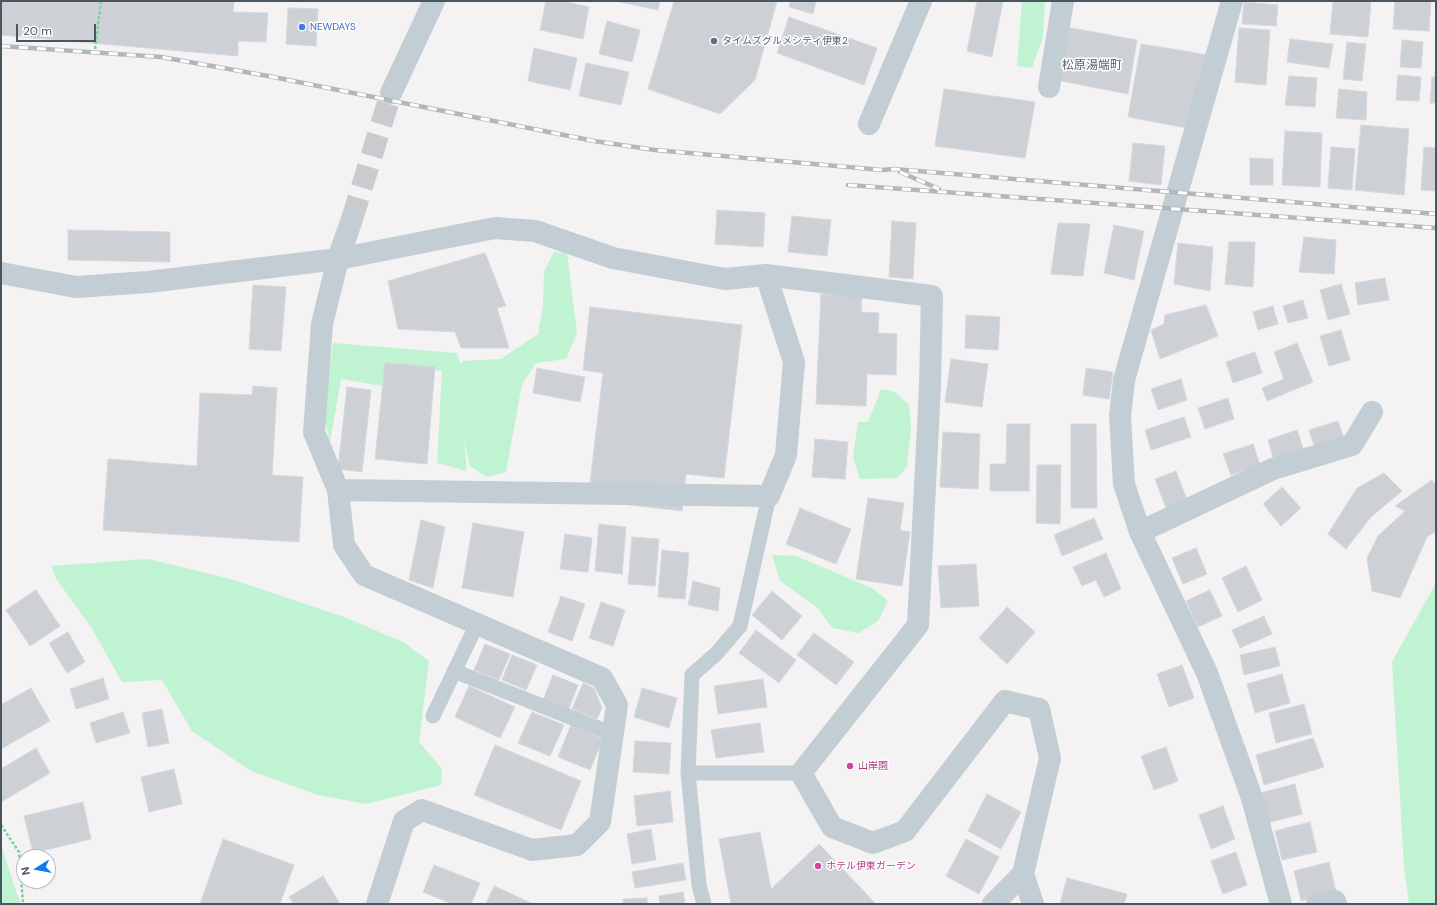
<!DOCTYPE html>
<html>
<head>
<meta charset="utf-8">
<style>
	body { margin:0 }
	#map { position:relative; width:1437px; height:905px; overflow:hidden; background:#f4f2f2; font-family:"DM Sans",sans-serif }
	canvas { display:block }
	.frame { position:absolute; inset:0; border:2px solid #485661; pointer-events:none }
	.north { position:absolute; left:16px; top:849px; width:40px; height:40px; box-sizing:border-box; background:#fff; border:1px solid #b6bbc0; border-radius:50%; rotate:259deg; font-size:11px; font-weight:700; line-height:16px; text-align:center; color:#485661 }
	.north::after { content:''; display:block; margin:auto; width:14px; height:18px; background:#0f7bf1; clip-path:polygon(50% 0,100% 100%,50% 72%,0 100%) }
	.scale { position:absolute; left:16px; top:24px; width:80px; height:18px; box-sizing:border-box; border:2px solid #485661; border-top:0; padding-left:5px; font-size:12px; line-height:14px; white-space:nowrap; color:#485661; -webkit-text-stroke:3px #fff; paint-order:stroke }
</style>
</head>
<body>
<div id="map">
<canvas width="1437" height="905"></canvas>
<div class="frame"></div>
<div class="north">N</div>
<div class="scale">20 m</div>
</div>
<script>
const ctx = document.querySelector('canvas').getContext('2d');
ctx.lineJoin = 'round';
function fill(path, color) { ctx.fillStyle = color; ctx.fill(path, 'evenodd'); }
const poly = rows => new Path2D(rows.map(r => 'M' + r).join(''));
function trace(path, color, width, dash) { ctx.strokeStyle = color; ctx.lineWidth = width; ctx.lineCap = dash ? 'butt' : 'round'; ctx.setLineDash(dash || []); ctx.stroke(path); }
function drawText(font, color, halo, rows, align = 'center') {
  ctx.font = font + ' "DM Sans","Noto Sans JP",sans-serif'; ctx.lineWidth = 3; ctx.setLineDash([]); ctx.textBaseline = 'middle'; ctx.strokeStyle = halo; ctx.fillStyle = color; for (const [text, x, y, turn = 0] of rows) {
    ctx.save(); ctx.translate(x, y); ctx.rotate((+turn || 0) * Math.PI / 180); ctx.textAlign = isNaN(turn) ? turn : align; if (halo) ctx.strokeText(text, 0, 0); ctx.fillText(text, 0, 0); ctx.restore();
  }
}
const green = poly([
	[1022,1,1045,1,1043,37,1032,68,1017,66],
	[554,252,567,253,577,333,566,359,536,363,522,384,506,472,487,477,470,466,464,439,467,471,437,463,442,371,389,364,383,386,341,379,330,442,324,417,333,343,457,353,461,365,462,361,501,359,538,334,543,306,544,272],
	[881,389,895,392,909,405,911,427,907,467,897,478,860,479,853,457,858,422,868,422],
	[772,555,796,556,872,588,888,601,878,621,859,633,832,628,818,608,780,581],
	[148,559,231,579,344,617,403,642,429,661,419,742,442,769,441,785,366,804,318,795,251,771,192,731,162,680,122,682,91,627,57,580,51,566],
	[1436,583,1436,904,1409,904,1404,867,1392,662],
	[1,845,17,894,21,904,1,904]
]);
const building = poly([
	[1,1,234,1,233,12,268,13,266,42,238,41,238,56,1,35,1,1],
	[546,1,562,1,589,7,583,39,540,30,546,1],
	[615,1,660,1,658,10,615,1],
	[674,1,777,1,755,80,720,114,648,89,674,1],
	[791,1,816,1,813,14,789,7,791,1],
	[977,1,1003,1,992,57,967,51,977,1],
	[1333,1,1371,1,1368,37,1330,34,1333,1],
	[1395,1,1431,1,1429,31,1393,29,1395,1],
	[1244,2,1278,5,1276,26,1242,24,1244,2],
	[288,8,318,9,316,46,286,44,288,8],
	[789,17,877,48,864,85,777,53,789,17],
	[607,21,640,30,632,62,599,54,607,21],
	[1066,27,1137,40,1128,94,1056,80,1066,27],
	[1239,28,1270,30,1266,85,1235,82,1239,28],
	[1290,39,1333,44,1329,68,1287,62,1290,39],
	[1402,40,1423,42,1421,68,1400,67,1402,40],
	[1347,42,1366,44,1362,81,1343,79,1347,42],
	[1141,44,1209,55,1192,129,1128,117,1141,44],
	[534,48,577,58,570,90,528,81,534,48],
	[586,63,629,72,621,105,579,96,586,63],
	[1398,75,1421,77,1419,101,1396,100,1398,75],
	[1289,76,1317,78,1315,107,1285,105,1289,76],
	[1432,77,1436,77,1436,103,1430,103,1432,77],
	[944,89,1035,102,1025,158,935,146,944,89],
	[1339,89,1367,92,1366,120,1336,118,1339,89],
	[1361,125,1409,129,1404,195,1355,190,1361,125],
	[1285,131,1322,133,1320,187,1282,185,1285,131],
	[1133,143,1165,146,1161,185,1129,181,1133,143],
	[1331,147,1355,149,1352,190,1328,188,1331,147],
	[1424,147,1436,148,1436,191,1421,190,1424,147],
	[1250,158,1273,159,1273,185,1250,185,1250,158],
	[717,210,765,213,763,247,715,244,717,210],
	[792,216,831,220,827,256,788,252,792,216],
	[892,221,916,223,913,279,889,277,892,221],
	[1058,223,1090,224,1083,276,1051,274,1058,223],
	[1114,225,1144,231,1134,280,1104,273,1114,225],
	[68,230,170,232,170,262,68,260,68,230],
	[1304,237,1336,240,1334,274,1299,272,1304,237],
	[1229,242,1255,242,1253,287,1225,284,1229,242],
	[1178,243,1213,247,1210,291,1174,284,1178,243],
	[485,253,506,306,497,308,509,348,461,348,455,332,398,329,388,281,485,253],
	[1385,278,1389,300,1358,305,1355,283,1385,278],
	[1341,284,1350,314,1328,320,1320,290,1341,284],
	[253,285,286,287,281,351,249,349,253,285],
	[821,294,862,296,861,312,879,313,878,333,897,334,896,375,867,374,866,406,816,404,821,294],
	[1303,300,1308,318,1288,323,1283,306,1303,300],
	[1206,305,1218,336,1160,359,1151,330,1164,324,1165,315,1206,305],
	[1273,306,1278,324,1258,330,1253,312,1273,306],
	[590,307,742,325,724,478,686,474,682,511,588,500,603,373,583,370,590,307],
	[966,315,1000,317,998,350,965,348,966,315],
	[1341,330,1350,360,1329,366,1320,336,1341,330],
	[1297,343,1313,382,1267,401,1262,388,1284,379,1274,352,1297,343],
	[1255,352,1262,373,1233,383,1226,362,1255,352],
	[951,359,988,364,982,407,945,402,951,359],
	[385,363,435,367,427,464,375,459,385,363],
	[537,368,585,377,580,402,533,393,537,368],
	[1086,368,1113,372,1109,399,1083,395,1086,368],
	[1181,379,1187,400,1158,410,1151,389,1181,379],
	[253,386,277,388,272,475,303,477,299,542,103,530,108,459,197,466,200,393,252,395,253,386],
	[347,387,371,390,362,472,338,469,347,387],
	[1228,398,1234,419,1205,429,1198,408,1228,398],
	[1184,417,1191,437,1151,450,1145,430,1184,417],
	[1338,421,1345,441,1316,451,1309,430,1338,421],
	[1007,424,1030,424,1029,491,990,491,990,464,1006,464,1007,424],
	[1071,424,1096,424,1097,508,1071,508,1071,424],
	[1297,430,1304,451,1274,461,1268,440,1297,430],
	[943,432,980,434,978,489,940,487,943,432],
	[815,439,848,442,845,479,812,477,815,439],
	[1253,444,1260,465,1231,475,1223,454,1253,444],
	[1037,465,1061,465,1060,524,1036,523,1037,465],
	[1176,471,1187,500,1166,508,1155,479,1176,471],
	[1384,473,1402,491,1371,517,1346,549,1328,534,1357,488,1384,473],
	[1432,480,1436,486,1436,531,1427,537,1400,598,1372,591,1367,558,1378,536,1405,511,1395,506,1432,480],
	[1282,487,1301,508,1281,526,1263,504,1282,487],
	[868,498,904,503,900,530,910,532,902,586,856,579,868,498],
	[800,508,851,529,836,564,786,544,800,508],
	[1094,518,1103,539,1062,556,1054,535,1094,518],
	[421,520,445,527,433,588,409,580,421,520],
	[473,523,524,532,513,597,462,588,473,523],
	[599,524,626,527,622,574,595,571,599,524],
	[565,534,592,538,588,572,560,569,565,534],
	[632,537,659,539,655,586,628,584,632,537],
	[1196,548,1207,574,1183,584,1172,558,1196,548],
	[662,550,689,553,685,599,658,597,662,550],
	[1106,553,1121,589,1104,597,1096,580,1082,586,1073,567,1106,553],
	[976,564,979,606,941,608,938,566,976,564],
	[1246,566,1262,600,1238,612,1222,578,1246,566],
	[693,581,720,588,718,611,688,605,693,581],
	[36,590,60,626,30,646,6,610,36,590],
	[1210,590,1222,616,1198,627,1186,601,1210,590],
	[772,591,802,616,782,640,752,615,772,591],
	[561,596,585,604,572,641,548,632,561,596],
	[601,602,625,610,613,646,589,638,601,602],
	[1007,607,1035,632,1007,664,979,638,1007,607],
	[1264,616,1272,634,1240,648,1232,630,1264,616],
	[756,630,796,660,779,683,739,653,756,630],
	[68,632,85,662,67,673,49,643,68,632],
	[814,633,854,662,836,685,797,655,814,633],
	[485,644,510,654,499,680,474,670,485,644],
	[1275,647,1280,666,1244,675,1240,655,1275,647],
	[512,655,537,665,526,690,502,680,512,655],
	[1182,665,1194,698,1169,707,1157,674,1182,665],
	[1282,674,1290,703,1255,713,1247,684,1282,674],
	[553,675,578,685,568,711,543,700,553,675],
	[103,678,109,699,76,709,70,689,103,678],
	[763,679,767,707,718,714,714,686,763,679],
	[583,683,594,688,602,708,597,719,572,709,583,683],
	[469,686,515,707,500,738,455,717,469,686],
	[31,688,50,721,1,749,1,705,31,688],
	[642,688,677,698,669,728,634,717,642,688],
	[1304,704,1312,734,1276,743,1269,713,1304,704],
	[162,709,169,743,148,747,142,713,162,709],
	[123,712,130,733,96,743,90,723,123,712],
	[532,712,564,725,550,756,518,743,532,712],
	[760,723,764,752,716,758,711,730,760,723],
	[571,725,603,739,590,770,558,757,571,725],
	[1313,738,1324,767,1264,785,1256,755,1313,738],
	[635,741,671,743,669,774,633,772,635,741],
	[495,745,581,781,561,830,474,795,495,745],
	[1166,747,1178,781,1154,790,1141,756,1166,747],
	[36,748,50,773,1,802,1,769,36,748],
	[174,769,182,804,149,812,141,777,174,769],
	[1295,784,1302,814,1267,823,1260,793,1295,784],
	[670,791,673,822,637,826,634,796,670,791],
	[987,794,1021,812,1001,849,968,831,987,794],
	[83,802,91,839,33,853,24,816,83,802],
	[1223,806,1235,839,1211,849,1199,815,1223,806],
	[1310,822,1317,852,1282,860,1275,831,1310,822],
	[651,829,656,860,632,864,627,834,651,829],
	[760,832,771,889,819,844,876,904,731,904,719,839,760,832],
	[223,839,294,865,280,904,200,904,223,839],
	[966,839,999,857,979,894,946,876,966,839],
	[1236,852,1247,885,1223,894,1211,861,1236,852],
	[1329,862,1336,892,1301,901,1294,871,1329,862],
	[683,863,686,880,635,888,632,872,683,863],
	[434,865,480,883,471,904,452,904,423,892,434,865],
	[323,876,340,904,294,904,289,897,323,876],
	[1067,878,1127,894,1124,904,1060,904,1067,878],
	[494,886,533,904,486,904,494,886],
	[683,892,685,904,660,904,659,896,683,892],
	[647,898,647,904,623,904,623,899,647,898]
]);
const streetTunnel = poly([
	[352,219,391,93]
]);
const path = poly([
	[95,49,101,1],
	[1,825,19,852,23,902]
]);
const lane = poly([
	[454,671,613,734],
	[433,716,477,624],
	[688,773,801,773],
	[704,904,699,885,688,773,692,675,716,654,740,626,769,496]
]);
const street = poly([
	[1232,1,1124,380,1120,416,1124,484,1140,532,1207,673,1252,798,1281,904],
	[1049,87,1063,1],
	[391,93,434,1],
	[869,124,921,1],
	[352,219,338,259,322,324,314,432,338,490,344,545,364,575,602,678,617,705,600,822,577,845,532,850,422,810,404,821,377,904],
	[1,273,76,287,148,282,338,259,495,228,535,231,613,258,725,279,766,275,932,296,930,386,918,625,801,773,832,827,873,843,905,831,1005,701,1039,709,1050,758,1023,874,993,904],
	[338,490,769,496,786,455,794,362,766,275],
	[1140,532,1273,469,1352,445,1372,412],
	[1023,874,1033,904],
	[1317,904,1335,901,1336,904]
]);
const rail = poly([
	[1,46,161,57,268,76,594,141,655,150,882,170,893,169,1436,214],
	[900,172,939,189],
	[848,185,1436,228]
]);
const markers = [
	[302,27,4,"#3f7fe0"],
	[714,41,4,"#5c6f8a"],
	[850,766,4,"#d1479c"],
	[818,866,4,"#d1479c"]
];
const shopNames = [
	["NEWDAYS",310,27]
];
const serviceNames = [
	["タイムズグルメシティ伊東2",722,41]
];
const hotelNames = [
	["山岸園",858,766],
	["ホテル伊東ガーデン",826,866]
];
const quarterNames = [
	["松原湯端町",1092,66]
];
fill(green, '#bff3d1');
fill(building, '#cdd1d6');
trace(building, '#d5d8dd', 1);
trace(streetTunnel, '#c9cbce', 22, [22, 11]);
trace(path, '#74d3a0', 2.5, [3, 2]);
trace(lane, '#c2cdd4', 15);
trace(street, '#c2cdd4', 22);
trace(rail, '#b3b7bc', 4.5);
trace(rail, '#fff', 3, [9]);
for (const [x, y, r, color] of markers) { const dot = new Path2D(); dot.arc(x, y, r, 0, 2 * Math.PI); ctx.fillStyle = color; ctx.fill(dot); trace(dot, '#fff', 1.5); }
drawText('10px', '#366cbe', '#fff', shopNames, 'left');
drawText('10px', '#4e5e75', '#fff', serviceNames, 'left');
drawText('10px', '#b23c85', '#fff', hotelNames, 'left');
drawText('12px', '#5d6267', '#fff', quarterNames);
</script>
</body>
</html>
